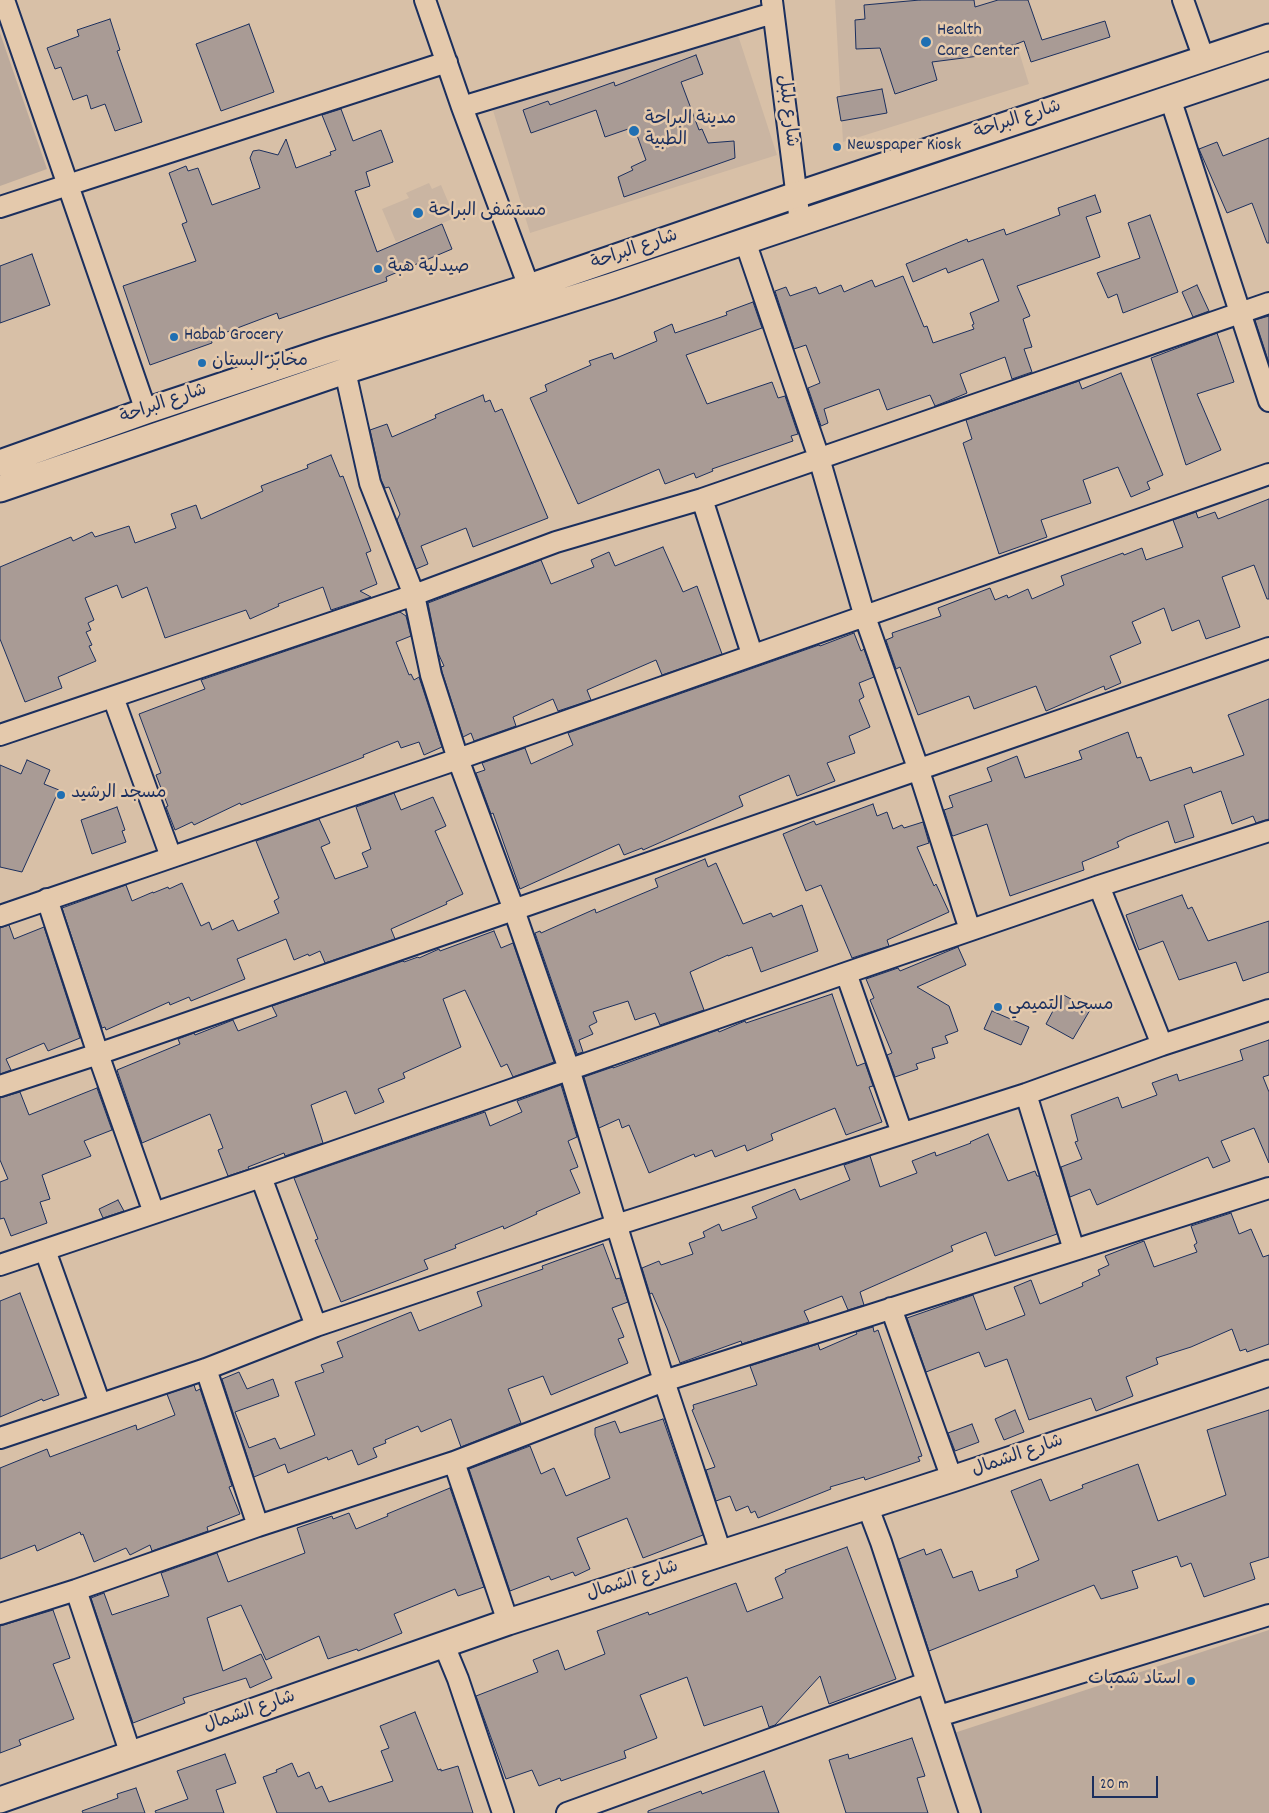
<!DOCTYPE html>
<html>
<head>
<meta charset="utf-8">
<style>
	body { margin:0 }
	#map { position:relative; width:1269px; height:1813px; overflow:hidden; background:#d8c0a7; font-family:Dekko,sans-serif }
	canvas { display:block }
	.scale { position:absolute; left:1092px; top:1776px; width:66px; height:22px; box-sizing:border-box; border:2px solid #1b2f5e; border-top:0; padding-left:6px; font-size:15px; line-height:18px; white-space:nowrap; color:#1b2f5e; -webkit-text-stroke:4px #e4c9ac; paint-order:stroke }
</style>
</head>
<body>
<div id="map">
<canvas width="1269" height="1813"></canvas>
<div class="scale">20 m</div>
</div>
<script>
const ctx = document.querySelector('canvas').getContext('2d');
ctx.lineJoin = 'round';
function fill(path, color) { ctx.fillStyle = color; ctx.fill(path, 'evenodd'); }
const poly = rows => new Path2D(rows.map(r => 'M' + r).join(''));
function trace(path, color, width, dash) { ctx.strokeStyle = color; ctx.lineWidth = width; ctx.lineCap = dash ? 'butt' : 'round'; ctx.setLineDash(dash || []); ctx.stroke(path); }
function drawText(font, color, halo, rows, align = 'center') {
  ctx.font = font + ' Dekko,"Playpen Sans Arabic",sans-serif'; ctx.lineWidth = 5; ctx.setLineDash([]); ctx.textBaseline = 'middle'; ctx.strokeStyle = halo; ctx.fillStyle = color; for (const [text, x, y, turn = 0] of rows) {
    ctx.save(); ctx.translate(x, y); ctx.rotate((+turn || 0) * Math.PI / 180); ctx.textAlign = isNaN(turn) ? turn : align; if (halo) ctx.strokeText(text, 0, 0); ctx.fillText(text, 0, 0); ctx.restore();
  }
}
const built = poly([
	[835,0,1003,0,1029,84,843,142],
	[736,29,777,155,530,233,492,107],
	[429,183,432,189,441,185,455,218,396,242,382,209,409,198,406,193]
]);
const green = poly([
	[0,33,47,169,0,186],
	[1269,1630,1269,1813,978,1813,951,1734]
]);
const building = poly([
	[920,0,974,0,975,7,998,0,1028,0,1042,40,1105,21,1110,37,1031,62,1024,41,1014,45,979,49,979,56,932,62,937,80,895,94,880,48,856,49,855,20,865,19,864,5,920,0],
	[110,19,120,50,117,51,142,122,115,131,105,104,91,109,87,95,73,100,61,67,55,69,47,48,79,36,77,30,110,19],
	[249,24,274,92,221,111,196,44,249,24],
	[696,55,703,74,681,82,699,130,702,129,708,143,734,141,735,158,624,197,618,177,633,170,631,167,646,160,634,127,605,137,596,110,531,133,523,110,548,101,550,105,614,82,615,86,696,55],
	[882,89,887,113,841,121,837,97,882,89],
	[341,109,353,141,381,130,393,162,366,172,370,186,355,191,377,252,442,224,452,249,386,277,387,281,279,319,277,313,211,338,212,343,150,365,123,286,196,261,182,224,187,222,169,173,186,166,188,171,198,168,212,205,260,188,250,158,253,151,259,150,278,155,286,139,296,168,331,155,330,152,336,150,322,115,341,109],
	[1269,138,1269,243,1267,243,1252,203,1227,213,1199,149,1217,142,1223,156,1269,138],
	[1095,195,1101,212,1086,217,1100,257,1017,286,1030,316,1023,319,1032,347,1024,349,1032,372,1012,379,1005,357,960,374,967,393,948,401,935,406,930,395,887,410,879,389,824,409,828,423,821,426,808,388,820,383,806,345,794,349,775,291,786,287,790,296,816,287,819,294,841,285,844,292,872,280,875,287,903,276,924,327,927,326,933,343,974,329,972,325,974,324,970,313,999,301,983,259,948,273,946,268,913,282,906,264,967,239,968,242,1004,229,1006,235,1060,215,1058,208,1095,195],
	[1150,215,1178,292,1123,313,1117,294,1108,298,1097,273,1140,258,1128,223,1150,215],
	[32,254,50,305,0,323,0,266,32,254],
	[1197,285,1209,311,1193,317,1182,292,1197,285],
	[753,302,762,328,686,355,707,404,772,382,778,398,785,396,798,434,791,436,793,441,712,469,713,471,696,478,694,473,665,484,659,469,578,504,530,398,547,391,545,385,591,365,589,361,612,353,614,359,657,341,654,332,672,324,675,333,727,315,726,312,753,302],
	[1269,316,1269,363,1255,320,1269,316],
	[1217,333,1234,382,1197,394,1221,450,1186,465,1151,358,1217,333],
	[1121,373,1163,475,1147,482,1150,489,1131,497,1118,467,1083,480,1091,503,1041,520,1047,537,999,554,963,443,972,439,966,420,1079,381,1082,389,1121,373],
	[483,395,485,402,490,400,495,412,502,409,548,518,473,547,466,528,421,546,428,564,416,569,397,520,400,514,389,487,385,488,381,480,370,430,387,424,392,437,436,418,435,415,483,395],
	[331,455,340,477,343,476,371,551,366,553,377,584,360,591,371,597,331,610,323,587,278,604,279,606,250,619,246,610,165,638,147,587,122,598,117,585,85,598,94,620,88,623,91,630,86,632,92,645,89,646,96,661,58,677,62,688,25,702,0,639,0,567,71,537,73,541,92,532,95,537,129,526,135,543,176,528,171,514,196,505,201,519,263,491,261,486,308,468,307,465,331,455],
	[1269,499,1269,599,1267,599,1254,565,1222,577,1240,627,1206,639,1199,620,1172,631,1164,608,1132,622,1141,643,1110,656,1121,683,1105,690,1104,686,1046,711,1036,686,974,709,969,696,918,715,900,667,896,669,886,640,893,637,892,633,941,616,938,608,990,588,995,600,1007,595,1008,598,1028,589,1032,599,1064,585,1061,576,1123,553,1124,555,1142,548,1146,560,1183,547,1173,520,1196,512,1198,518,1215,512,1218,519,1269,499],
	[663,547,683,592,697,586,722,654,662,675,656,660,587,690,591,700,558,711,553,699,513,717,516,726,474,741,471,733,463,737,442,672,441,667,444,666,438,653,428,603,541,560,551,584,594,567,591,560,609,552,615,566,663,547],
	[400,612,406,616,411,636,396,642,409,675,411,674,414,680,419,677,442,747,424,755,419,742,401,748,398,741,363,755,364,757,241,805,240,803,194,825,192,822,175,830,166,807,168,806,156,775,161,773,139,714,205,689,201,680,400,612],
	[854,633,861,651,864,649,874,677,859,683,864,697,859,700,870,727,849,736,855,753,827,763,835,781,797,796,789,775,739,796,743,806,643,850,642,848,624,855,619,844,520,889,493,813,491,814,476,773,485,770,482,763,525,748,531,764,573,745,568,733,819,645,820,646,854,633],
	[1269,699,1269,819,1256,823,1253,816,1232,824,1221,791,1184,805,1194,837,1175,843,1168,821,1127,837,1117,842,1119,847,1082,862,1084,870,1010,896,987,824,953,836,952,835,944,810,953,807,949,796,992,781,987,768,1017,756,1025,778,1082,759,1079,751,1128,732,1137,758,1141,757,1150,781,1191,767,1193,773,1244,755,1228,715,1269,699],
	[27,760,50,770,44,784,59,790,22,872,0,867,0,765,21,774,27,760],
	[394,793,401,810,433,797,446,826,435,831,463,894,446,902,447,904,391,929,395,939,325,963,320,951,309,956,308,954,294,960,286,939,237,959,245,979,191,1001,189,997,170,1005,169,1002,106,1030,105,1027,102,1028,62,908,126,885,132,901,153,892,153,893,168,887,169,889,182,883,201,926,209,922,212,930,233,920,238,931,279,913,274,901,279,898,256,841,319,819,330,843,321,847,335,879,368,867,362,853,371,849,356,807,394,793],
	[873,804,877,816,887,812,893,829,902,825,904,828,923,822,929,843,917,847,934,886,936,884,949,912,887,940,889,946,852,958,821,885,806,891,783,834,814,821,816,825,873,804],
	[117,807,125,830,122,831,126,842,92,854,81,820,117,807],
	[705,859,708,867,716,863,743,924,771,913,773,917,802,905,818,951,761,972,752,947,728,956,728,955,690,972,704,1010,660,1025,655,1013,635,1020,628,1001,593,1012,597,1022,589,1026,593,1034,579,1040,583,1052,577,1054,535,933,540,931,541,933,595,909,596,913,658,887,655,879,705,859],
	[1182,895,1188,909,1192,907,1208,941,1269,921,1269,972,1243,981,1236,962,1179,980,1163,941,1139,950,1126,915,1182,895],
	[9,925,14,939,44,927,80,1038,48,1051,44,1043,6,1059,11,1070,0,1074,0,928,9,925],
	[494,931,501,948,513,943,554,1062,513,1077,507,1064,501,1067,465,990,443,999,461,1047,403,1073,405,1078,378,1089,384,1102,355,1114,346,1091,311,1105,323,1143,285,1156,284,1153,248,1167,249,1169,228,1176,218,1150,223,1148,210,1114,142,1143,117,1070,180,1044,178,1039,194,1033,195,1035,233,1020,238,1031,277,1016,272,1006,403,961,404,962,418,957,419,958,439,949,440,951,494,931],
	[958,947,966,965,917,987,949,1006,958,1031,945,1036,948,1043,932,1048,935,1058,916,1064,918,1069,895,1077,887,1055,892,1053,870,1000,874,998,866,979,898,968,900,971,958,947],
	[832,994,857,1066,865,1063,873,1086,869,1087,882,1122,846,1135,835,1108,771,1134,773,1140,747,1151,745,1145,715,1157,712,1150,695,1157,694,1154,649,1173,629,1125,622,1128,619,1119,599,1128,584,1077,613,1067,613,1068,718,1030,719,1032,745,1021,746,1023,832,994],
	[1062,994,1090,1010,1073,1039,1046,1024,1062,994],
	[992,1011,1029,1027,1021,1045,984,1029,992,1011],
	[1269,1040,1269,1075,1263,1077,1269,1092,1269,1163,1254,1128,1221,1141,1230,1161,1213,1168,1208,1157,1097,1205,1090,1189,1070,1197,1061,1167,1082,1159,1075,1142,1078,1141,1071,1115,1118,1097,1122,1108,1157,1095,1152,1083,1177,1074,1179,1081,1243,1060,1240,1050,1269,1040],
	[561,1085,577,1137,568,1141,578,1167,570,1170,580,1193,536,1212,537,1214,504,1229,503,1226,455,1245,456,1248,424,1260,428,1269,341,1302,315,1240,318,1239,294,1178,485,1112,490,1126,522,1112,517,1101,561,1085],
	[97,1088,112,1130,84,1141,91,1156,42,1175,50,1199,40,1202,47,1223,11,1236,4,1218,0,1219,0,1182,8,1179,0,1160,0,1098,20,1092,29,1115,97,1088],
	[988,1134,1008,1181,1035,1171,1037,1176,1039,1176,1057,1234,995,1256,986,1232,951,1246,953,1251,860,1292,864,1305,848,1310,842,1296,804,1311,809,1322,742,1344,741,1341,680,1363,667,1328,652,1293,650,1294,642,1268,659,1261,661,1265,693,1254,689,1243,705,1237,703,1232,719,1224,722,1231,757,1218,752,1207,795,1189,800,1200,850,1180,844,1165,870,1156,880,1187,917,1173,912,1161,935,1152,936,1156,971,1143,970,1142,988,1134],
	[118,1200,124,1211,103,1218,99,1209,118,1200],
	[1231,1213,1239,1234,1251,1229,1263,1257,1269,1255,1269,1344,1247,1352,1246,1349,1240,1351,1232,1329,1191,1347,1156,1358,1158,1364,1126,1377,1133,1396,1096,1411,1091,1398,1029,1420,1007,1359,985,1367,979,1352,926,1372,907,1318,973,1295,986,1330,1025,1315,1014,1287,1031,1280,1040,1304,1083,1286,1082,1283,1100,1275,1098,1270,1109,1265,1105,1256,1144,1241,1154,1267,1197,1252,1194,1245,1197,1243,1191,1226,1231,1213],
	[603,1244,616,1279,620,1278,628,1302,612,1308,624,1337,618,1339,628,1363,551,1395,543,1376,508,1389,521,1423,461,1447,451,1419,421,1432,418,1426,385,1440,386,1443,373,1448,377,1457,358,1465,352,1450,328,1460,327,1457,288,1473,285,1464,254,1477,222,1379,239,1372,247,1389,273,1379,279,1396,235,1412,249,1448,275,1438,280,1449,315,1435,295,1382,324,1372,321,1365,343,1357,337,1342,411,1312,419,1331,482,1306,477,1292,543,1269,542,1266,603,1244],
	[20,1293,59,1395,43,1401,42,1399,0,1417,0,1301,20,1293],
	[873,1327,874,1332,878,1330,922,1456,918,1457,920,1461,865,1480,864,1477,830,1487,831,1489,758,1518,755,1511,751,1513,748,1506,736,1511,730,1496,716,1501,706,1470,715,1467,692,1410,694,1409,693,1405,757,1385,750,1366,818,1344,820,1350,857,1334,856,1332,873,1327],
	[194,1385,196,1391,200,1389,232,1486,229,1487,240,1514,207,1527,208,1531,152,1551,150,1545,130,1555,126,1548,94,1562,83,1534,81,1535,80,1532,37,1551,35,1545,0,1559,0,1468,47,1449,50,1457,136,1425,137,1430,175,1415,167,1394,194,1385],
	[1015,1410,1024,1432,1004,1440,995,1419,1015,1410],
	[1269,1410,1269,1557,1250,1563,1255,1579,1204,1597,1191,1563,1181,1567,1177,1556,1132,1571,1138,1588,1101,1599,1094,1585,929,1651,899,1559,924,1549,926,1555,941,1549,953,1578,972,1571,979,1591,1018,1577,1016,1570,1039,1560,1011,1491,1041,1479,1050,1501,1083,1488,1082,1485,1138,1464,1158,1521,1226,1495,1207,1430,1269,1410],
	[663,1419,703,1535,643,1558,627,1518,577,1538,590,1569,575,1576,573,1572,551,1580,549,1576,510,1591,469,1469,530,1446,541,1474,554,1468,566,1496,610,1478,595,1435,595,1428,615,1421,620,1433,663,1419],
	[972,1424,979,1442,955,1451,948,1433,972,1424],
	[450,1488,484,1587,458,1596,455,1589,394,1614,402,1633,358,1651,357,1649,328,1659,319,1636,266,1660,241,1605,207,1618,223,1671,261,1654,272,1678,250,1688,246,1678,183,1698,185,1703,133,1723,91,1598,104,1593,112,1615,169,1596,161,1573,217,1553,228,1582,305,1553,297,1528,332,1516,333,1519,349,1513,356,1529,388,1516,387,1514,450,1488],
	[847,1547,896,1679,829,1704,820,1676,775,1725,769,1727,762,1706,704,1726,687,1677,640,1695,657,1738,624,1751,626,1758,561,1781,560,1778,539,1786,532,1770,506,1779,476,1696,538,1672,533,1660,558,1650,565,1670,605,1654,597,1631,648,1612,649,1615,736,1583,747,1612,783,1598,775,1578,786,1572,785,1570,847,1547],
	[53,1610,70,1658,53,1664,74,1719,19,1740,21,1745,0,1753,0,1626,53,1610],
	[415,1712,438,1770,441,1769,441,1771,458,1766,473,1813,277,1813,263,1777,277,1772,276,1770,292,1763,298,1777,309,1772,316,1789,322,1786,329,1802,393,1781,381,1751,389,1748,380,1726,415,1712],
	[912,1738,925,1776,917,1778,928,1813,846,1813,829,1760,848,1754,849,1759,912,1738],
	[225,1754,236,1783,216,1790,224,1813,156,1813,155,1811,188,1799,177,1771,225,1754],
	[764,1771,779,1813,648,1813,648,1811,701,1791,702,1794,764,1771],
	[136,1788,145,1813,83,1813,82,1811,118,1798,117,1794,136,1788]
]);
const minor = poly([
	[4,0,146,411],
	[425,0,462,107,529,287],
	[1183,0,1204,59],
	[772,1,800,222],
	[1170,98,1269,401],
	[462,107,773,13],
	[0,207,447,62],
	[745,241,819,458,864,614,918,768,970,930],
	[345,371,370,483,414,595,431,675,458,759,514,910,569,1069,664,1381,721,1553],
	[702,499,752,654],
	[113,697,171,857],
	[0,735,414,595,556,542,702,499,1269,303],
	[1099,886,1162,1045],
	[47,899,98,1054,154,1213],
	[0,916,458,759,1269,474],
	[846,973,902,1133],
	[0,1086,98,1054,1269,648],
	[1026,1094,1074,1250],
	[261,1177,316,1326],
	[45,1250,100,1404],
	[0,1265,261,1177,846,973,1099,886,1269,831],
	[891,1308,952,1479],
	[206,1369,258,1526],
	[0,1438,206,1369,316,1326,616,1225,1026,1094,1162,1045,1269,1010],
	[454,1462,508,1622],
	[867,1505,881,1542,970,1813],
	[76,1590,131,1755],
	[0,1614,76,1590,258,1526,454,1462,664,1381,1269,1188],
	[444,1645,458,1679,503,1813],
	[939,1716,1269,1615],
	[567,1813,926,1683]
]);
const tertiary = poly([
	[0,463,146,411,329,350,529,287,796,195,1269,37],
	[0,489,345,371,612,286,1269,65],
	[0,1800,508,1622,952,1479,1269,1373]
]);
const markers = [
	[926,42,6,"#1f6fb2"],
	[634,131,6,"#1f6fb2"],
	[837,147,5,"#1f6fb2"],
	[418,213,6,"#1f6fb2"],
	[378,269,5,"#1f6fb2"],
	[174,337,5,"#1f6fb2"],
	[202,363,5,"#1f6fb2"],
	[61,795,5,"#1f6fb2"],
	[998,1007,5,"#1f6fb2"],
	[1191,1681,5,"#1f6fb2"]
];
const poiNames = [
	["Health",937,32],
	["Care Center",937,53],
	["مدينة البراحة",645,121],
	["الطبية",645,142],
	["Newspaper Kiosk",847,147],
	["مستشفى البراحة",429,213],
	["صيدلية هبة",388,269],
	["Habab Grocery",184,337],
	["مخابز البستان",212,363],
	["مسجد الرشيد",71,795],
	["مسجد التميمي",1008,1007],
	["استاد شمبات",1181,1681,"right"]
];
const streetNames = [
	["شارع بلبل",786,111,83],
	["شارع البراحة",1018,121,-18],
	["شارع البراحة",635,251,-19],
	["شارع البراحة",164,405,-19],
	["شارع الشمال",1018,1457,-19],
	["شارع الشمال",633,1582,-18],
	["شارع الشمال",250,1713,-19]
];
fill(built, '#cab5a2');
fill(green, '#bcaa9c');
fill(building, '#a99b95');
trace(building, '#1b2f5e', 1);
trace(minor, '#1b2f5e', 24);
trace(tertiary, '#1b2f5e', 29);
trace(minor, '#e4c9ac', 20);
trace(tertiary, '#e4c9ac', 25);
for (const [x, y, r, color] of markers) { const dot = new Path2D(); dot.arc(x, y, r, 0, 2 * Math.PI); ctx.fillStyle = color; ctx.fill(dot); trace(dot, '#e4c9ac', 2); }
drawText('18px', '#1b2f5e', '#e4c9ac', poiNames, 'left');
drawText('18px', '#1b2f5e', '#e4c9ac', streetNames);
</script>
</body>
</html>
